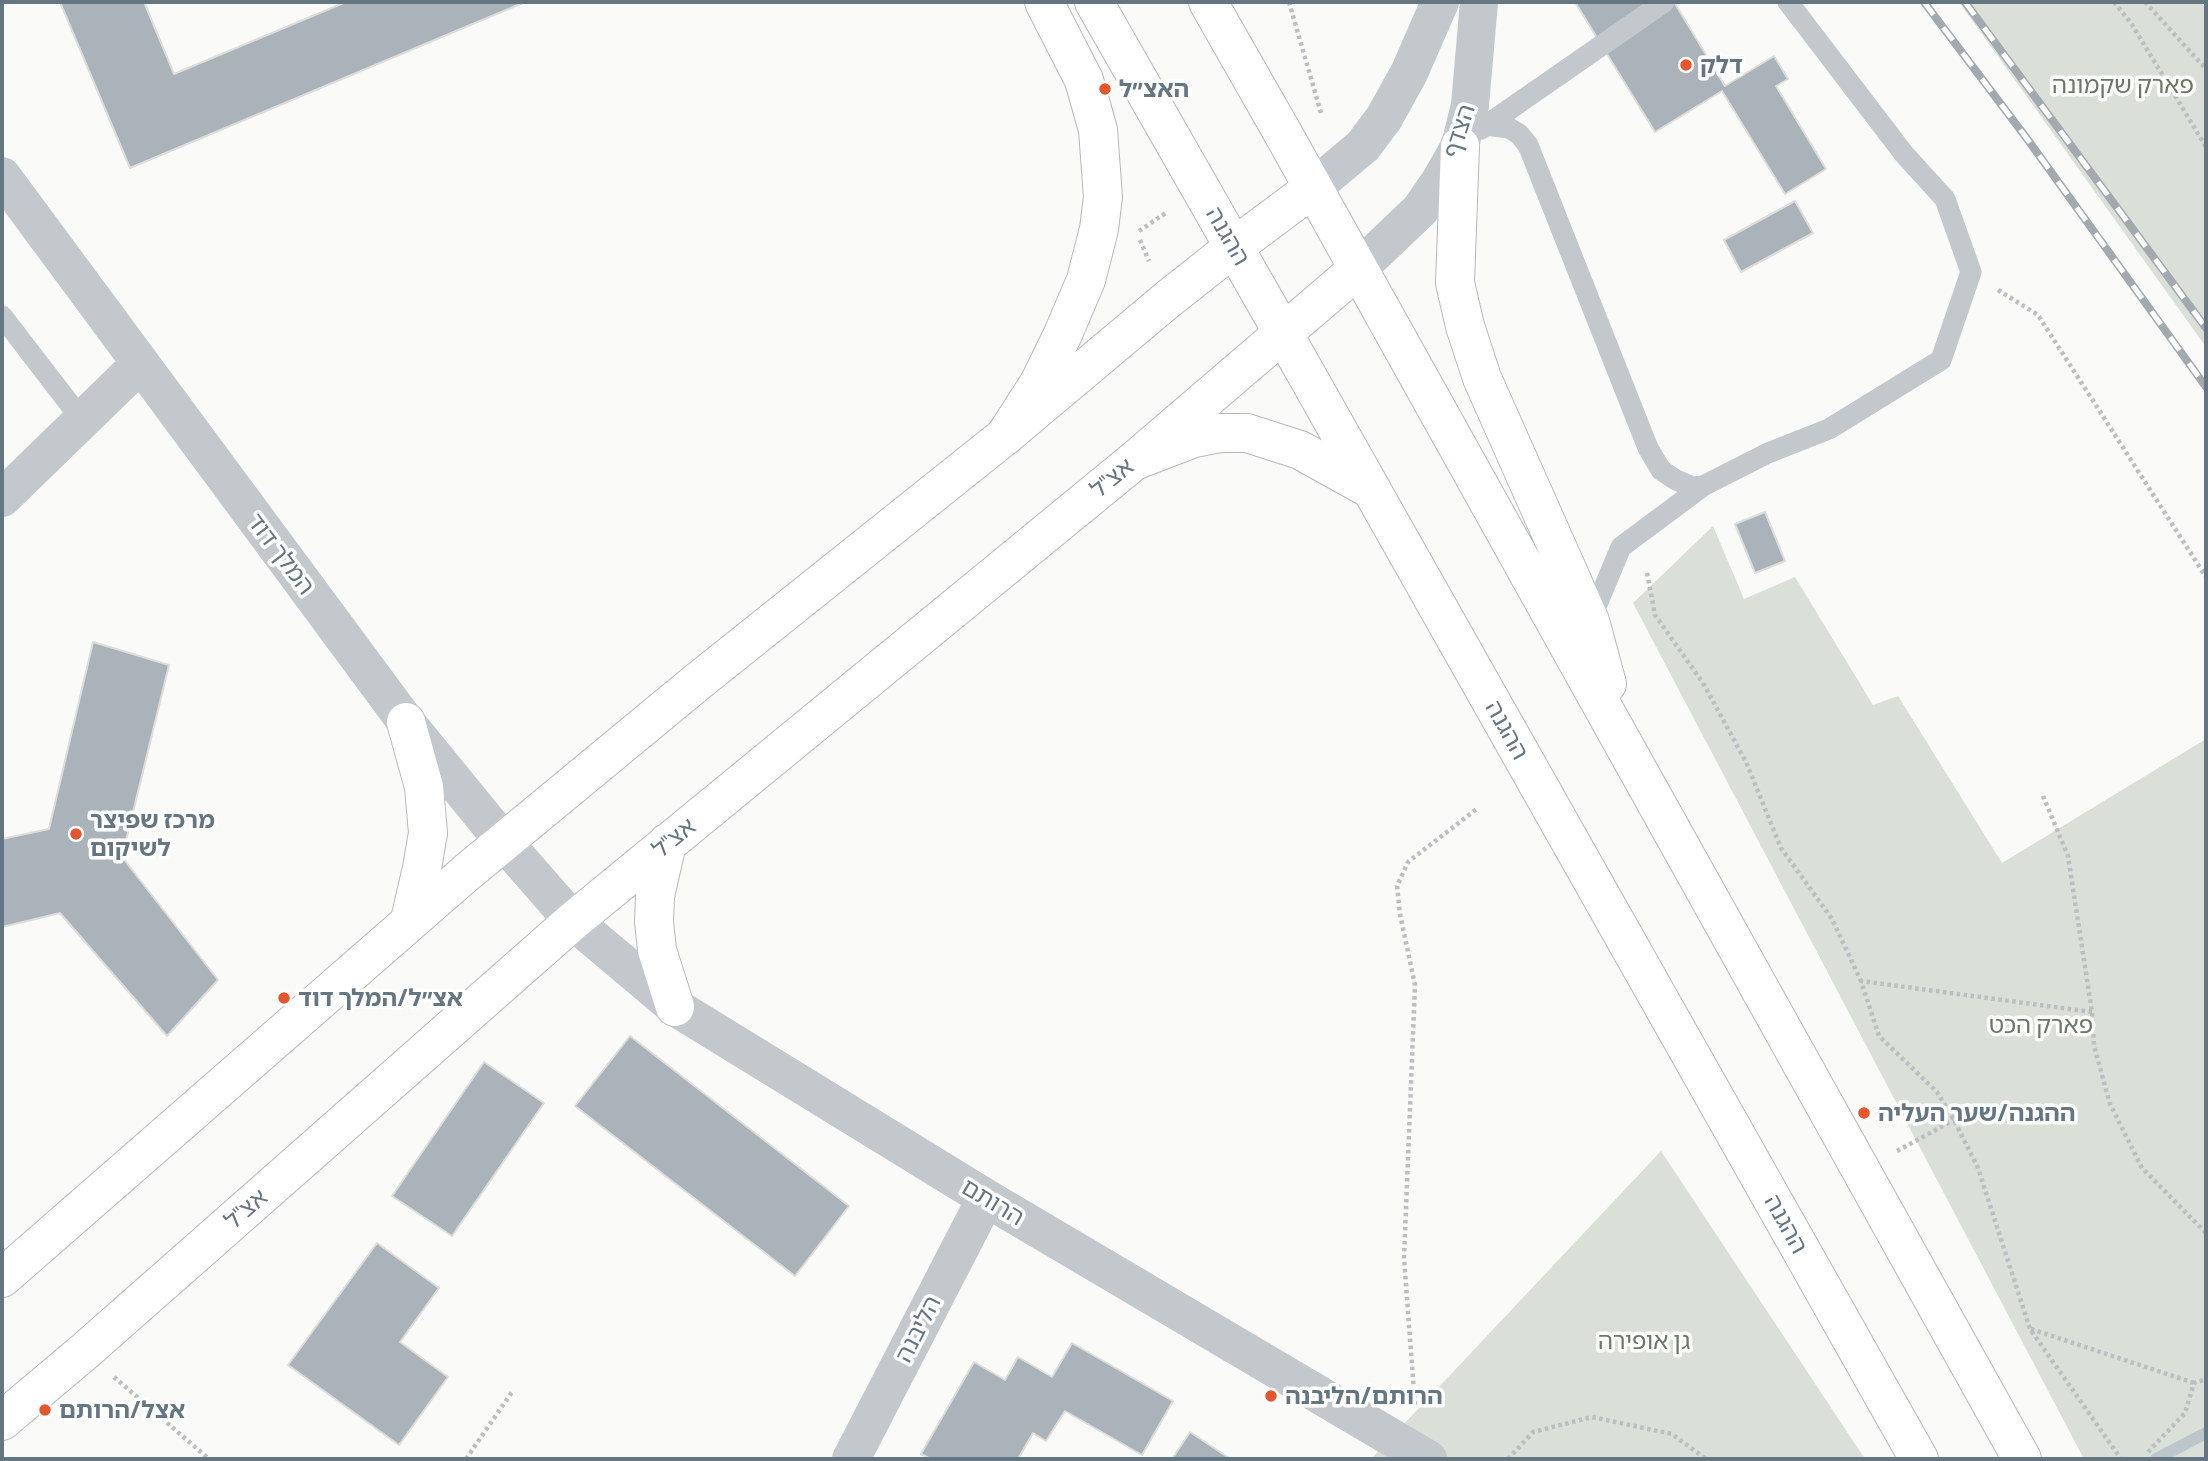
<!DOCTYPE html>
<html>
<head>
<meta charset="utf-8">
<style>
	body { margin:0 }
	#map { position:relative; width:2208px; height:1461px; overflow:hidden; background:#fafaf8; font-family:Barlow,sans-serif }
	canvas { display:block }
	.frame { position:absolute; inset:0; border:4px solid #657683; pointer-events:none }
</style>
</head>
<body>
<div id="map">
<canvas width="2208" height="1461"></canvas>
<div class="frame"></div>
</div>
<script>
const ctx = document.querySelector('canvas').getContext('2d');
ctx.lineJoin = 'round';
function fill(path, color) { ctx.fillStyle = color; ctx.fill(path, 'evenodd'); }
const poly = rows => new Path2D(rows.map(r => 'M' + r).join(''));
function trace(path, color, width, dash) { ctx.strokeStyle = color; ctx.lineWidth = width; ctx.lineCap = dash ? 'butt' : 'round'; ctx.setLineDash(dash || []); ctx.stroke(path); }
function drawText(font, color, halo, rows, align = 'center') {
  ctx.font = font + ' Barlow,"Noto Sans Hebrew",sans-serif'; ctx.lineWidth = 7; ctx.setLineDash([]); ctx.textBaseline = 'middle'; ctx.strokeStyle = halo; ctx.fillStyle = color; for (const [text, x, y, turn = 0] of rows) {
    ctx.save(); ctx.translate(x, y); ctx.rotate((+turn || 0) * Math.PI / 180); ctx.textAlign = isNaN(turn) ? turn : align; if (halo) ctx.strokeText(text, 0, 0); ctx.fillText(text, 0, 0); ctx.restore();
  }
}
const green = poly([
	[1959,2,2202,2,2206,9,2206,347],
	[1713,526,1744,599,1795,577,1873,705,1898,696,2002,863,2206,739,2206,1459,2084,1459,1633,603],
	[1661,1151,1865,1459,1371,1459]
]);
const stream = poly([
	[2156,1459,2206,1433]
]);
const building = poly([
	[60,2,144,2,174,74,346,2,525,2,130,168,60,2],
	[1575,2,1674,2,1725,86,1774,56,1788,79,1776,86,1826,169,1785,194,1722,91,1655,132,1575,2],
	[1795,201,1813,233,1741,272,1724,240,1795,201],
	[1765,512,1785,561,1755,573,1735,524,1765,512],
	[93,642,169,665,122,857,218,980,167,1036,60,913,2,927,2,839,49,829,93,642],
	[630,1036,849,1206,795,1276,575,1106,630,1036],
	[484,1062,544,1103,452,1236,392,1196,484,1062],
	[377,1243,439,1288,400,1342,448,1377,399,1445,288,1365,377,1243],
	[1072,1343,1173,1401,1142,1455,1065,1411,1046,1441,1033,1433,1018,1459,931,1459,921,1454,974,1362,1005,1380,1018,1357,1052,1377,1072,1343],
	[1190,1432,1229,1458,1229,1459,1172,1459,1190,1432]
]);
const path = poly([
	[1289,2,1321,113],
	[2114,2,2131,23,2206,147],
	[2145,2,2206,69],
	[1139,231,1167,212],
	[1140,240,1149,261],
	[1998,290,2038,315,2206,577],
	[1647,573,1655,615,1703,683,1746,762,1781,848,1832,919,1861,981],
	[2043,796,2068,856,2092,1012,2094,1046,2110,1104,2142,1168,2206,1233],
	[2092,1012,1861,981,1879,1036,1937,1092,1954,1120,1978,1168,2030,1329,2121,1459],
	[1897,1151,1954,1120],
	[2031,1329,2194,1383],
	[114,1377,209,1459],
	[1415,1405,1404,1258,1415,985,1400,914,1397,886,1408,862,1478,808],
	[2148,1452,2185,1413,2194,1383,2206,1379],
	[466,1459,512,1392],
	[1508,1459,1533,1432,1592,1417,1672,1434,1706,1459]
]);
const service = poly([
	[1485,125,1509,128,1519,134,1528,145,1648,448,1661,470,1676,480,1693,487,1703,486],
	[1481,129,1664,2],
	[2,316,82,420],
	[1590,621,1621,547,1703,486,1768,453,1829,429,1941,360,1971,272,1945,199,1904,154,1788,2]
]);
const minor = poly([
	[2,176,406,722,504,842,573,921,675,1007,986,1198,1428,1459],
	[1313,188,1363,146,1384,118,1409,73,1440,2],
	[1358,269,1420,210,1440,181,1460,146,1470,105,1479,2],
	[2,498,140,364],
	[851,1459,986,1198]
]);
const primary = poly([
	[406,722,424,787,428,833,422,868,410,920],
	[667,843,655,896,654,922,657,950,675,1007],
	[2,1278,466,873,696,683,1005,436,1167,300,1234,247,1313,188],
	[2,1421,85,1351,573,921,1134,461,1358,269]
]);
const trunk = poly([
	[1094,2,1283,333,1919,1459],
	[1208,2,1285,137,2022,1459],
	[1460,146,1455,283,1465,326,1482,378,1590,621,1607,684],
	[1005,436,1039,383,1063,334,1086,280,1099,229,1103,197,1098,130,1084,80,1044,2],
	[1134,461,1194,438,1220,433,1247,433,1300,450,1372,490]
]);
const rail = poly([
	[1924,2,2028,140,2206,387],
	[1965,2,2206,328]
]);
const markers = [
	[1686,65,7,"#e4572e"],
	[1105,89,7,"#e4572e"],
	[76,834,7,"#e4572e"],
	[284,998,7,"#e4572e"],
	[1864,1113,7,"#e4572e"],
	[1271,1396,7,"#e4572e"],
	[45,1410,7,"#e4572e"]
];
const poiNames = [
	["דלק",1700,65],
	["האצ״ל",1119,89],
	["מרכז שפיצר",90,820],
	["לשיקום",90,848],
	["אצ״ל/המלך דוד",298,998],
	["ההגנה/שער העליה",1878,1113],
	["הרותם/הליבנה",1285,1396],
	["אצל/הרותם",59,1410]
];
const parkNames = [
	["פארק שקמונה",2123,85],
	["פארק הכט",2041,1025],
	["גן אופירה",1644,1341]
];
const streetNames = [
	["הצדף",1459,131,-72],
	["ההגנה",1228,236,60],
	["אצ\"ל",1112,478,-39],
	["המלך דוד",281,554,53],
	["ההגנה",1507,730,61],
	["אצ\"ל",674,838,-39],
	["הרותם",993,1202,31],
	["אצ\"ל",246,1209,-41],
	["ההגנה",1786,1224,61],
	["הליבנה",918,1329,-63]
];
fill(green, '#dadfd7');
trace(stream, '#bbc7cb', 12);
fill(building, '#aab3b9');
trace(building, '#dcdcda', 2);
trace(primary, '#b5babe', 40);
trace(trunk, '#b4b9bd', 40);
trace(path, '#bbbfc2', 4.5, [3.5, 3.5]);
trace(service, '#c3c8cc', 21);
trace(minor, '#c3c8cc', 38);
trace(primary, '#fff', 38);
trace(trunk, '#fff', 38);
trace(rail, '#a2aab0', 8);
trace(rail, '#fff', 5, [16]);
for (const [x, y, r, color] of markers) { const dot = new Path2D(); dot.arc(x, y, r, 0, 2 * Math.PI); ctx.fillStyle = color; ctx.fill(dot); trace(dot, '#fff', 2.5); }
drawText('bold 24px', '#657683', '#fff', poiNames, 'left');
drawText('24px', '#687a64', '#fff', parkNames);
drawText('24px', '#657683', '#fff', streetNames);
</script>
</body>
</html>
